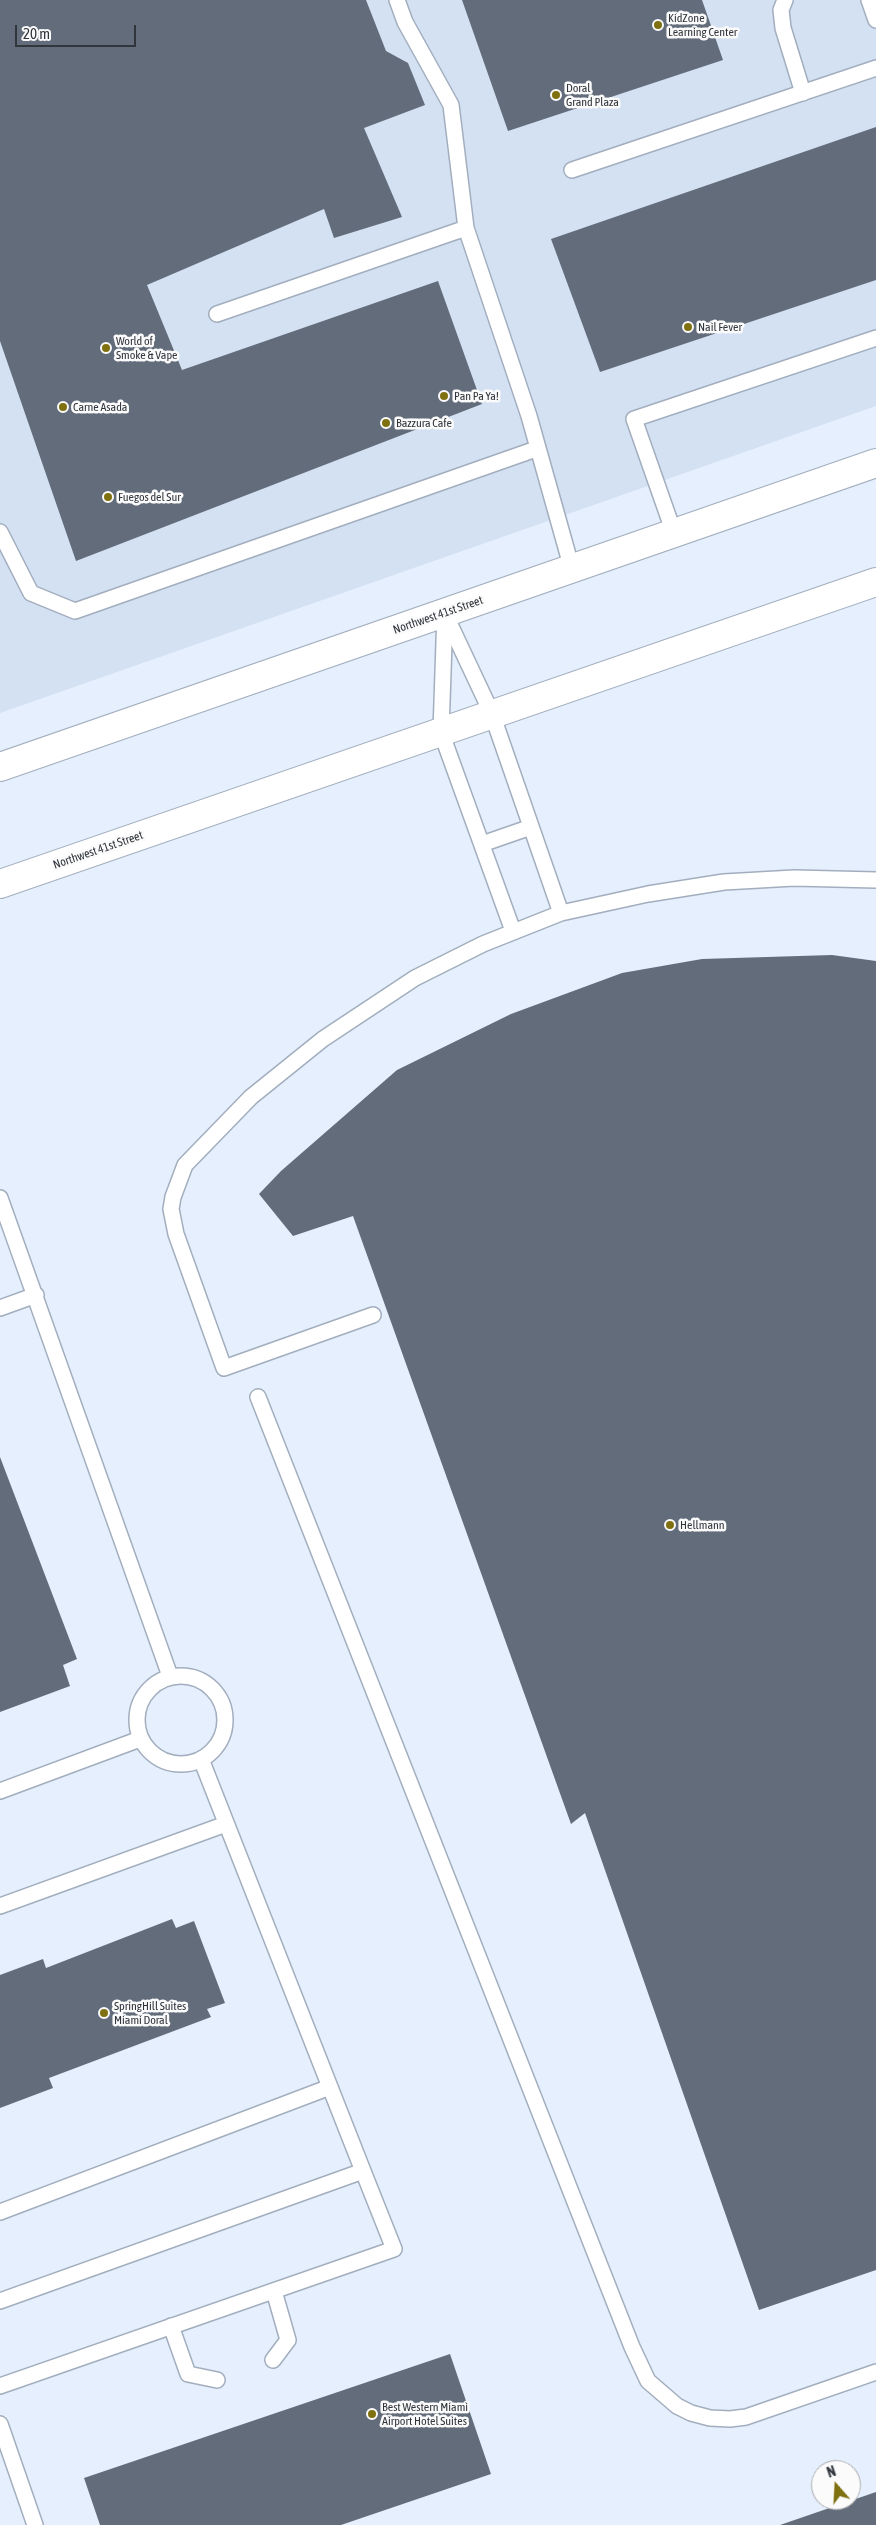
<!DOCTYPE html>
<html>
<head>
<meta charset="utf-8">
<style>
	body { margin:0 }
	#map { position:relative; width:876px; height:2525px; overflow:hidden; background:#e5effd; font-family:"Asap Condensed",sans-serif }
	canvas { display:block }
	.north { position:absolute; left:811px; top:2460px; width:50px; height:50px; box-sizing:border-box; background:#fbfbfb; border:1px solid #aaacaf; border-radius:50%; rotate:341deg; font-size:14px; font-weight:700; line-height:20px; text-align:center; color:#31353c }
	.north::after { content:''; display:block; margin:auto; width:18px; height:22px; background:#7f7010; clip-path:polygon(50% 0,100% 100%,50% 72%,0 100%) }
	.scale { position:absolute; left:15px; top:25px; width:121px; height:22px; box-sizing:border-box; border:2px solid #31353c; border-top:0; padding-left:6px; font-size:15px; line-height:18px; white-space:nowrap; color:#31353c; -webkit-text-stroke:4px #fbfbfb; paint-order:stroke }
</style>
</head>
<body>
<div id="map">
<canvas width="876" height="2525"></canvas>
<div class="north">N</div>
<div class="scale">20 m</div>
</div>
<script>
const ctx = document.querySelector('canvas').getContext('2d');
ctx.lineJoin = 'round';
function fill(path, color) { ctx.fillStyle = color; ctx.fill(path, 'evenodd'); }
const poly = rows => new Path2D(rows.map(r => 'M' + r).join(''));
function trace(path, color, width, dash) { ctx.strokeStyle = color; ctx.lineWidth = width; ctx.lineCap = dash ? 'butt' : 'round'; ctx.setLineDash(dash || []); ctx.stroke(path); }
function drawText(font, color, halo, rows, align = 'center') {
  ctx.font = font + ' "Asap Condensed",sans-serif'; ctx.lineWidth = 5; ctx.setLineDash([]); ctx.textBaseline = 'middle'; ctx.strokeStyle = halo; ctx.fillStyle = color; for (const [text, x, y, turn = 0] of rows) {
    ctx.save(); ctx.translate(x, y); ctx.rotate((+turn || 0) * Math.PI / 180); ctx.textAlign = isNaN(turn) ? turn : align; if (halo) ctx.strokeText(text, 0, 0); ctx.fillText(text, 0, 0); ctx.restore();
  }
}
const built = poly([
	[0,0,876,0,876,406,0,713]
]);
const building = poly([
	[0,0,366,0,386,51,408,63,425,105,364,128,402,217,334,238,324,209,147,285,182,370,438,281,482,404,76,561,0,341],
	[462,0,702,0,723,60,508,131],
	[876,127,876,280,600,372,551,239],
	[832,955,876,961,876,2270,759,2310,585,1813,571,1824,353,1216,293,1236,259,1194,281,1171,397,1070,511,1014,622,973,702,959],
	[0,1457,77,1659,63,1665,70,1686,0,1712],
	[172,1919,176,1928,194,1921,225,2003,207,2009,211,2017,49,2078,53,2088,0,2108,0,1975,43,1959,46,1968],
	[450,2354,491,2474,341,2525,100,2525,84,2478],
	[876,2492,876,2525,780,2525]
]);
const lane = poly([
	[397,0,405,22,451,105,466,228],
	[785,0,781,10,783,28,803,93],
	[869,0,876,20],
	[572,170,876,68],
	[217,314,466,228,529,416,572,569],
	[0,532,31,593,75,611,536,449],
	[674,533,634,419,876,338],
	[445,612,441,732,513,931],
	[446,616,492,714,561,913],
	[482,844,531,827],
	[0,1198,170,1676],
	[0,1308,36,1295],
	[373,1315,224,1368,176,1234,171,1209,173,1197,185,1165,251,1097,323,1039,415,978,483,944,561,913,648,894,724,882,794,878,876,880],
	[258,1397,632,2347,648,2381,677,2406,691,2413,710,2418,730,2419,746,2417,876,2372],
	'137 1720a44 44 0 1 1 88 0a44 44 0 1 1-88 0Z',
	[0,1791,140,1739],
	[0,1906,226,1824],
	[0,2212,330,2087],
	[0,2301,363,2171,201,1759],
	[171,2326,188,2374,217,2380],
	[273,2360,288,2340,274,2291],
	[0,2386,394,2249,363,2171],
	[0,2424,35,2525]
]);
const primary = poly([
	[0,767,876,463],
	[0,884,876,582]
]);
const markers = [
	[658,25,5,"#7f7010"],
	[556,95,5,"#7f7010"],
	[688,327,5,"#7f7010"],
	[106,348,5,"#7f7010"],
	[444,396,5,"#7f7010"],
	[63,407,5,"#7f7010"],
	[386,423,5,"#7f7010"],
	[108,497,5,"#7f7010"],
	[670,1525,5,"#7f7010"],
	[104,2013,5,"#7f7010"],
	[372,2414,5,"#7f7010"]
];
const poiNames = [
	["KidZone",668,18],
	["Learning Center",668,32],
	["Doral",566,88],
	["Grand Plaza",566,102],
	["Nail Fever",698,327],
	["World of",116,341],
	["Smoke & Vape",116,355],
	["Pan Pa Ya!",454,396],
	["Carne Asada",73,407],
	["Bazzura Cafe",396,423],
	["Fuegos del Sur",118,497],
	["Hellmann",680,1525],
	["SpringHill Suites",114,2006],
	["Miami Doral",114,2020],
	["Best Western Miami",382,2407],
	["Airport Hotel Suites",382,2421]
];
const streetNames = [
	["Northwest 41st Street",438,615,-19],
	["Northwest 41st Street",98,850,-19]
];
fill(built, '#d4e1f3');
fill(building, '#626c7b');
trace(lane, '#a2aebe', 18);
trace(primary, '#a2aebe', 30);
trace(lane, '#fff', 15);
trace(primary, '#fff', 28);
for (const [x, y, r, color] of markers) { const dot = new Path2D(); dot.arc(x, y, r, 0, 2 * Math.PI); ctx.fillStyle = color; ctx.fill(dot); trace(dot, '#fbfbfb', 2); }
drawText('12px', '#31353c', '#fbfbfb', poiNames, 'left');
drawText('12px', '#31353c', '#fbfbfb', streetNames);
</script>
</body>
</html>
